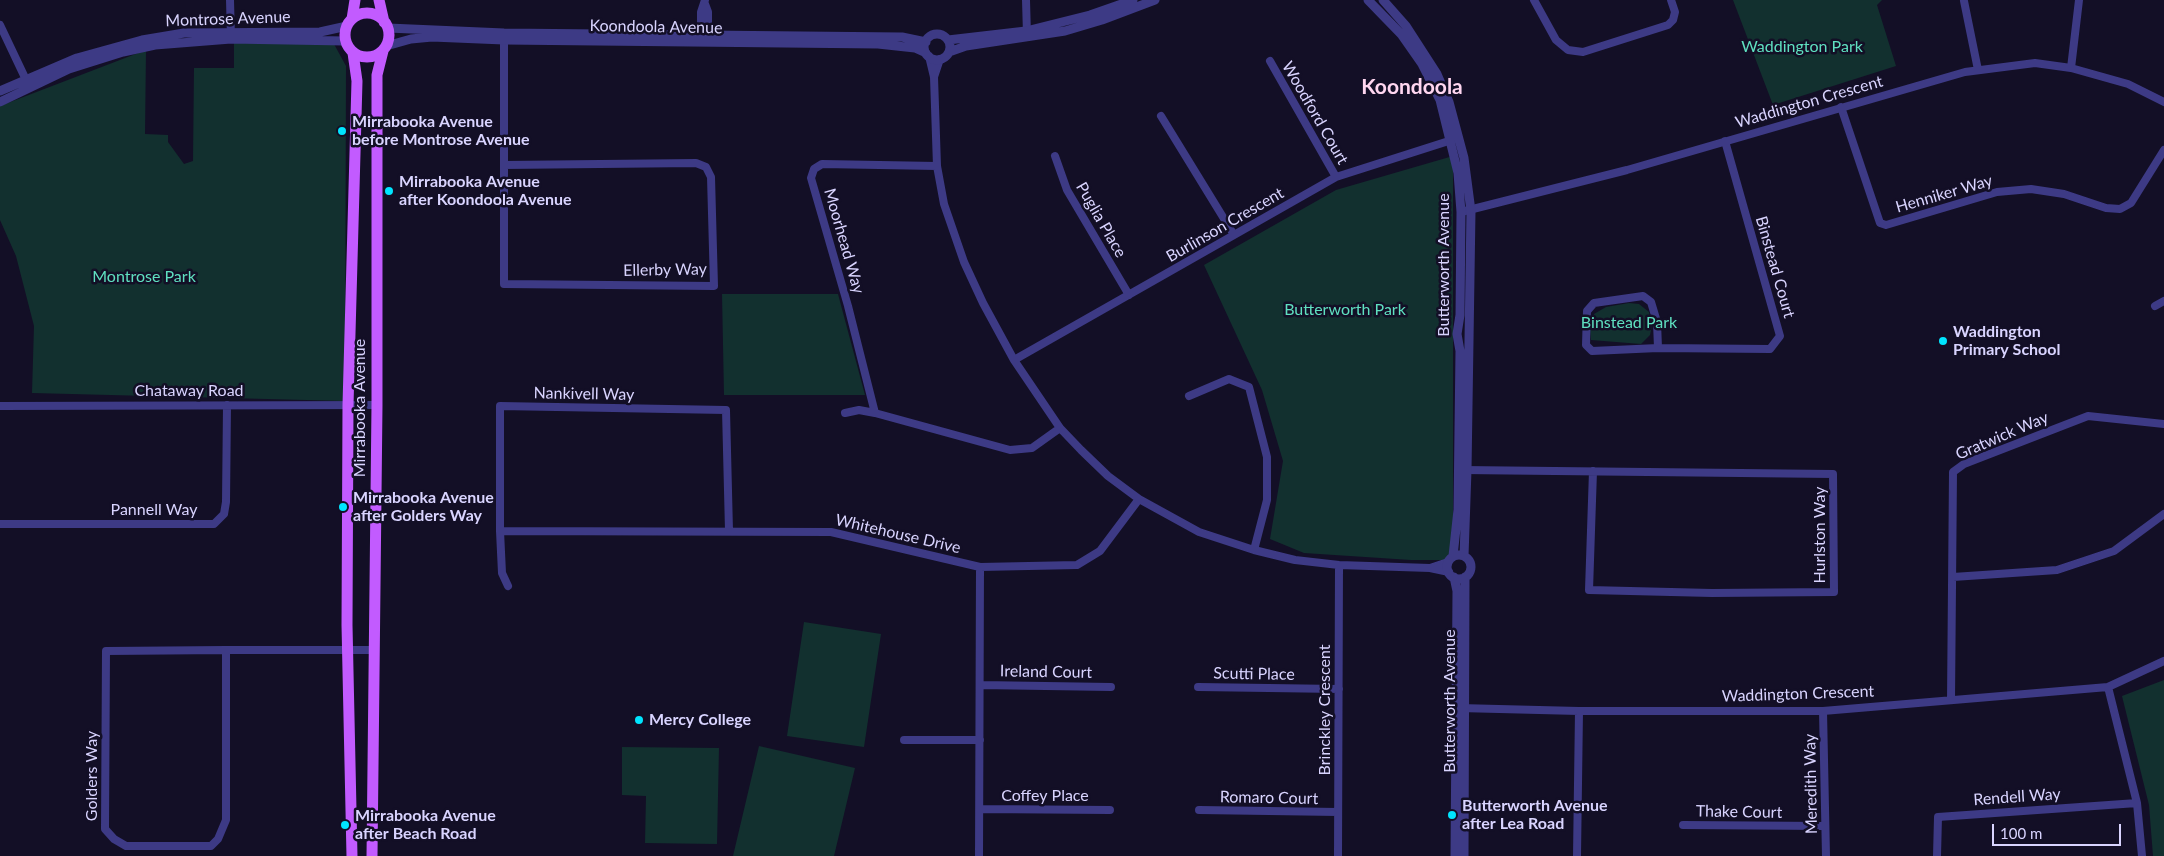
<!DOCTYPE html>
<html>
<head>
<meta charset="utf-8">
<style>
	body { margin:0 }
	#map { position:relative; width:2164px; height:856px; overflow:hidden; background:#130f26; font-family:Lato,sans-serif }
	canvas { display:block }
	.scale { position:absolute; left:1992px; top:824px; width:129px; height:22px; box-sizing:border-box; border:2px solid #d9d4ff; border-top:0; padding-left:6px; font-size:15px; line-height:18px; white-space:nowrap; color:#d9d4ff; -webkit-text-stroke:4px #130f26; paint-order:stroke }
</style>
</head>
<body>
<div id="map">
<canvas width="2164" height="856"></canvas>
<div class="scale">100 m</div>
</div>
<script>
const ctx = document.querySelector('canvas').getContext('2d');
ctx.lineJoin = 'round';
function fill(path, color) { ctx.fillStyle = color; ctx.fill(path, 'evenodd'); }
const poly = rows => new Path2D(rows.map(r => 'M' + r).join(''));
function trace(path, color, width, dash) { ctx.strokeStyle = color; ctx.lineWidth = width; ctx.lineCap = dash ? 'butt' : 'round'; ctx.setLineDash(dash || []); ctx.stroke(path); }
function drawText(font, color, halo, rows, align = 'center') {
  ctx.font = font + ' Lato,sans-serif'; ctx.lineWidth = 5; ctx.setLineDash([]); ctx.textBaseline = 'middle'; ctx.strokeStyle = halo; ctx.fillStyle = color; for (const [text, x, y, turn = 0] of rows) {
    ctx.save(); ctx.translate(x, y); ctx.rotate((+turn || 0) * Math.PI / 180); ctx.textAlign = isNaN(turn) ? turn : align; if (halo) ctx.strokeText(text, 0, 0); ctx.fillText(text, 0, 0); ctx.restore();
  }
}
const green = poly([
	[1733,0,1882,0,1877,5,1896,66,1773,105],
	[234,41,334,44,346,66,345,401,32,393,34,326,16,256,0,220,0,106,146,50,145,134,168,135,168,142,184,164,193,161,194,68,234,68],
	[1453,156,1453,560,1411,560,1304,553,1270,539,1283,461,1262,390,1204,265,1336,190],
	[722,294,838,294,865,395,724,395],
	[1629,303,1639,304,1649,312,1652,326,1650,335,1641,344,1591,340,1590,329,1594,314,1606,307],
	[804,622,881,634,864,747,787,736],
	[2164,680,2164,856,2153,856,2149,805,2122,696],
	[759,746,855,768,834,856,733,856],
	[622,747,719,748,717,844,645,843,646,796,622,795]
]);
const minor = poly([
	[230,0,231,38],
	[1026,0,1027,35],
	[1534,0,1556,40,1568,50,1583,52,1668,25,1673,20,1675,12,1671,0],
	[1964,1,1978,70],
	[705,4,708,12,708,39],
	[0,25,28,84],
	[701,40,701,12,705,0],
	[929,56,934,77,937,166,944,204,964,262,983,303,1014,360,1060,428,1081,450,1108,476,1139,499,1199,532,1254,550,1295,560,1339,565,1430,568,1449,572],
	[1270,61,1336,177],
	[2071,68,2079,0],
	[934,77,940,59],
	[1841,107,1880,223,1886,225,1997,192,2031,189,2064,194,2106,208,2120,209,2131,203,2164,150],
	[1161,116,1234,235],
	[1055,156,1067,190,1129,295],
	[504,165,696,163,706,167,711,177,714,286,504,284,504,34],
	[937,166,822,164,814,169,811,178,848,306,875,413,1010,450,1032,448,1060,428],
	[1461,212,1627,170,1965,72,2035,63,2071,68,2128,84,2164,102],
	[2155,306,2164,301],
	[1658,348,1657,322,1651,302,1643,296,1594,303,1587,311,1586,345,1592,351,1658,348,1770,349,1780,336,1725,141],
	[1014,360,1336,177,1455,139],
	[1189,396,1229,379,1249,387,1267,457,1267,500,1254,550],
	[0,406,377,405],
	[845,413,859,410,875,413],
	[1462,470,1833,474,1834,592,1712,593,1589,590,1593,471],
	[0,524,214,524,224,514,226,502,227,405],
	[500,531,831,532,980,567,1077,565,1100,551,1139,499],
	[1430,568,1448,562],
	[1953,577,2057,570,2114,551,2164,514],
	[508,586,502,573,500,531,500,406,726,410,729,531],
	[226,650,226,820,218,839,211,846,126,846,114,839,105,829,106,651,226,650,374,650],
	[980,685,1111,687],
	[1198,687,1339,689],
	[2108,687,2137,803,2142,856],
	[1951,700,1953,472,1964,464,2088,416,2164,424],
	[1459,708,1579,711,1823,711,2108,687,2164,661],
	[1823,711,1826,856],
	[904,740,980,740],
	[980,809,1110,810],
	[1199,810,1338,812],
	[1683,825,1825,826],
	[979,856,980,567],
	[1338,856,1339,565],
	[1577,856,1579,711],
	[1937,856,1938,817,2137,803]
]);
const tertiary = poly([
	[1368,0,1401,34,1422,64,1440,100,1458,173,1461,212,1460,315,1457,334,1460,351,1458,510,1453,556],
	[1383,0,1406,26,1437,74,1449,102,1464,158,1471,211,1467,470,1464,556],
	[388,28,504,33,902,37,926,42],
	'924 47a13 13 0 1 1 26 0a13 13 0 1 1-26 0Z',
	[948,40,1026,31,1090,15,1133,0],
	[386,46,411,39,432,37,504,40,878,44,915,48,926,53],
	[949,52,966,46,1065,31,1102,20,1155,0],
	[0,91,77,58,142,40,184,33,320,32,347,26],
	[0,102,69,69,123,52,155,45,231,39,345,41],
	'1447 567a12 12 0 1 1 24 0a12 12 0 1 1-24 0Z',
	[1454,577,1457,591,1455,856],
	[1464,856,1465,577]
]);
const primary = poly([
	[379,0,384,22],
	'345 35a22 22 0 1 1 44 0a22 22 0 1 1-44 0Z',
	[352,19,355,0],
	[352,856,347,625,348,405,357,81,353,53],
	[372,856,377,405,377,75,383,51]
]);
const markers = [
	[342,131,5,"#00e5ff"],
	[389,191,5,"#00e5ff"],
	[1943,341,5,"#00e5ff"],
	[343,507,5,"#00e5ff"],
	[639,720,5,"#00e5ff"],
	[1452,815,5,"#00e5ff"],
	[345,825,5,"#00e5ff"]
];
const streetNames = [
	["Montrose Avenue",228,19,-2],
	["Koondoola Avenue",656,27,1],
	["Waddington Crescent",1809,102,-16],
	["Woodford Court",1315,113,60],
	["Henniker Way",1944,194,-16],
	["Puglia Place",1101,220,60],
	["Burlinson Crescent",1225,225,-30],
	["Moorhead Way",844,241,74],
	["Butterworth Avenue",1444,265,-90],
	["Binstead Court",1775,267,74],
	["Ellerby Way",665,270,-1],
	["Chataway Road",189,391],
	["Nankivell Way",584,394,1],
	["Mirrabooka Avenue",360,408,-90],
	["Gratwick Way",2002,436,-23],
	["Pannell Way",154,510],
	["Whitehouse Drive",898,534,13],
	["Hurlston Way",1820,535,-90],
	["Ireland Court",1046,672,1],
	["Scutti Place",1254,674,1],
	["Waddington Crescent",1798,694,-2],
	["Butterworth Avenue",1450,701,-90],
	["Brinckley Crescent",1325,710,-90],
	["Golders Way",92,776,-90],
	["Meredith Way",1811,784,-91],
	["Coffey Place",1045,796],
	["Rendell Way",2017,797,-4],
	["Romaro Court",1269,798,1],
	["Thake Court",1739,812,1]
];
const parkNames = [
	["Waddington Park",1802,47],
	["Montrose Park",144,277],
	["Butterworth Park",1345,310],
	["Binstead Park",1629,323]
];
const poiNames = [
	["Mirrabooka Avenue",352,122],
	["before Montrose Avenue",352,140],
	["Mirrabooka Avenue",399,182],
	["after Koondoola Avenue",399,200],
	["Waddington",1953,332],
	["Primary School",1953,350],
	["Mirrabooka Avenue",353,498],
	["after Golders Way",353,516],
	["Mercy College",649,720],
	["Butterworth Avenue",1462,806],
	["after Lea Road",1462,824],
	["Mirrabooka Avenue",355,816],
	["after Beach Road",355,834]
];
const districtNames = [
	["Koondoola",1412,87]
];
fill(green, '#12302f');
trace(minor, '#3d3a85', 8);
trace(tertiary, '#3d3a85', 9);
trace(primary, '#c25bff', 11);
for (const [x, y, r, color] of markers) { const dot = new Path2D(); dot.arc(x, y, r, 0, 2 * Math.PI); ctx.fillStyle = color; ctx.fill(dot); trace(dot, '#130f26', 2); }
drawText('16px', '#d9d4ff', '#130f26', streetNames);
drawText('16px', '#5fe0c0', '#130f26', parkNames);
drawText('bold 16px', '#d9d4ff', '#130f26', poiNames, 'left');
drawText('bold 21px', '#ffd6f0', '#130f26', districtNames);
</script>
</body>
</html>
